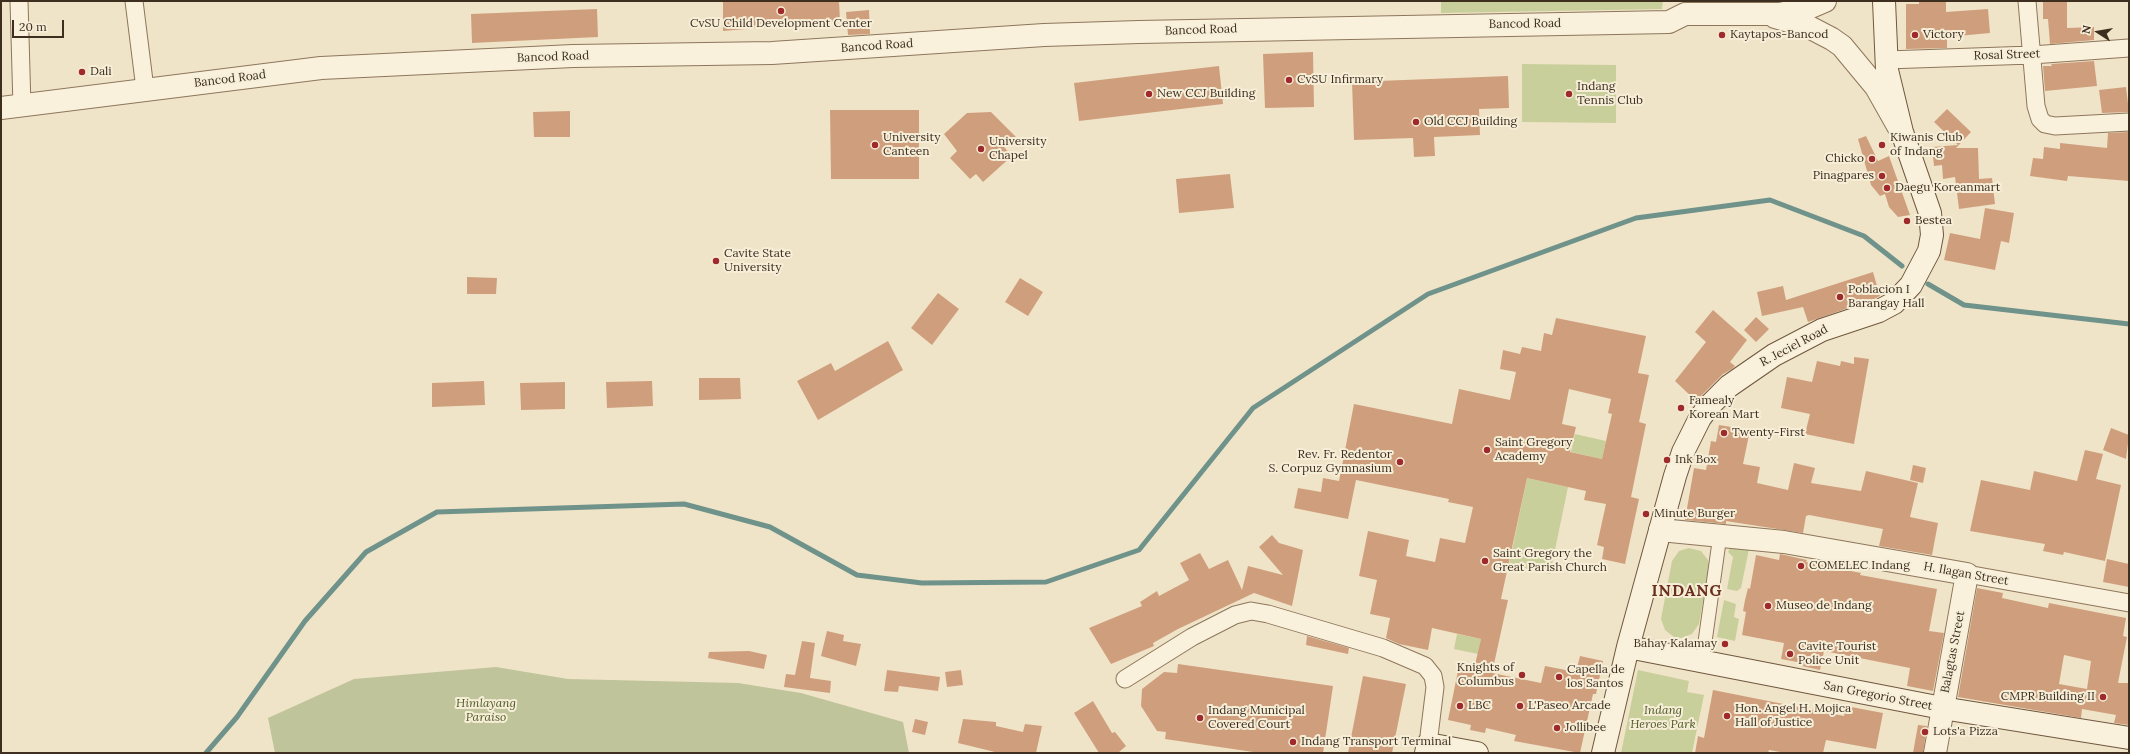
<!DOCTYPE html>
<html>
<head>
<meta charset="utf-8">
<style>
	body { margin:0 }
	#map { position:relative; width:2130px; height:754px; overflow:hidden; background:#f0e4c8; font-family:Lora,serif }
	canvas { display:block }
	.frame { position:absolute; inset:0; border:2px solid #3d2e20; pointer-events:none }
	.north { position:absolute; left:2078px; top:12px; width:40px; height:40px; -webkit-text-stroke:3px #f7eed8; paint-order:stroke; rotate:282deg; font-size:11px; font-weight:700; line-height:16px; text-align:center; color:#3d2e20 }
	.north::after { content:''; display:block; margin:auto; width:14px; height:18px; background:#3d2e20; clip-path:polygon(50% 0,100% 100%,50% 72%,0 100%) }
	.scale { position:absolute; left:12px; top:20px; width:52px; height:18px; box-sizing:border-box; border:2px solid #3d2e20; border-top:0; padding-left:5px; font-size:12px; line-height:14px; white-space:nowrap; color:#3d2e20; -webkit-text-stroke:3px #f7eed8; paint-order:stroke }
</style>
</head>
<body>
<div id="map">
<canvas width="2130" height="754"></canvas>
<div class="frame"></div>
<div class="north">N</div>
<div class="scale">20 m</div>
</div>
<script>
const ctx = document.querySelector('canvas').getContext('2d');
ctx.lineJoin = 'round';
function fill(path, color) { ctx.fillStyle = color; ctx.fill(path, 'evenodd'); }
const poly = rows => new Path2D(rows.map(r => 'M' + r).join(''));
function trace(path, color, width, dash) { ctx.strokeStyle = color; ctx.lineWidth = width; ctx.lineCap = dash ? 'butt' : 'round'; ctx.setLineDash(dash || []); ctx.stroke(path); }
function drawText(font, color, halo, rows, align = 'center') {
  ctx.font = font + ' Lora,serif'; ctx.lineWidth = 4; ctx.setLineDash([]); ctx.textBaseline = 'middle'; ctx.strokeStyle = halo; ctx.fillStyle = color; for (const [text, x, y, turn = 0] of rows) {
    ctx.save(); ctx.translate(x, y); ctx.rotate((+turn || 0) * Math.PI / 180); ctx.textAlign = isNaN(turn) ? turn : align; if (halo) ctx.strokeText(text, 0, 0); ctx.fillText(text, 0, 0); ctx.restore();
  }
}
const green = poly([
	[1441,1,1663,1,1662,9,1441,13],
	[1522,64,1616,65,1616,123,1522,122],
	[1575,434,1606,441,1602,459,1571,452],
	[1527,478,1568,487,1550,574,1509,565],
	[1731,545,1749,549,1741,588,1737,591,1727,589,1733,557,1728,552],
	[1689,548,1701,551,1708,560,1709,566,1699,624,1692,634,1681,638,1674,637,1665,630,1661,619,1672,561,1679,551],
	[1724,600,1736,604,1734,617,1739,619,1735,641,1717,637],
	[1457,634,1481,639,1478,654,1454,649],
	[1638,670,1689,681,1687,692,1704,695,1692,753,1621,753]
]);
const cemetery = poly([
	[496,667,568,679,738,683,801,693,903,722,909,753,275,753,268,718,354,679]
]);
const stream = poly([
	[1928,284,1964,305,2129,324],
	[206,753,237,717,305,621,366,552,437,512,684,504,770,527,857,575,922,583,1046,582,1139,550,1253,408,1428,294,1636,218,1770,200,1864,236,1902,266]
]);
const building = poly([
	[723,1,839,1,840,21,723,31],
	[1919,1,1946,1,1946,12,1988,9,1990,33,1947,37,1947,48,1906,49,1906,4,1919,4],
	[2043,1,2067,1,2067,28,2094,27,2094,40,2050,44,2048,19,2043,19],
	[597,9,598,37,472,43,471,14],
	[869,10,870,34,848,35,846,12],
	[1313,52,1314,107,1265,108,1263,54],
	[2094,61,2097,86,2045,91,2043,66,2052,66,2051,64],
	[1219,66,1223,104,1079,121,1074,83],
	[1508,76,1509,108,1479,109,1480,135,1434,137,1435,156,1414,157,1413,138,1354,140,1352,82],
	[2126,87,2129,112,2102,113,2099,90],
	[1947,109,1971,132,1956,148,1978,148,1979,179,1992,178,1995,204,1959,209,1955,177,1943,179,1942,165,1934,166,1932,147,1958,145,1934,122],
	[830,110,919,110,919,179,831,179],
	[570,111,570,137,534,137,533,112],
	[991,112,1016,137,1004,147,1012,156,983,182,976,174,970,179,950,158,957,151,944,134,967,113],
	[2129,132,2129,181,2068,176,2067,181,2030,176,2033,158,2043,159,2044,147,2060,149,2060,143,2107,148,2108,133],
	[1866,136,1878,161,1889,156,1910,215,1898,217,1889,207,1885,194,1880,196,1871,185,1858,139],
	[1230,174,1234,208,1179,213,1176,179],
	[1985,208,2014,213,2009,243,2001,241,1995,270,1944,260,1950,233,1980,239],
	[1873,272,1880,296,1874,299,1808,322,1803,307,1762,316,1757,292,1783,286,1786,300],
	[467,277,497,278,496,294,467,294],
	[1020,278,1043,292,1028,316,1005,302],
	[938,293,959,309,932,345,911,328],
	[1713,310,1747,340,1730,362,1735,366,1732,369,1723,374,1696,401,1675,381,1706,342,1695,332],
	[1756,317,1769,329,1756,342,1744,330],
	[1556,318,1646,336,1638,373,1649,375,1639,422,1646,424,1631,497,1639,499,1625,564,1602,559,1604,547,1597,545,1606,504,1584,500,1586,491,1527,478,1501,599,1508,600,1492,673,1541,683,1545,666,1576,672,1580,656,1603,661,1596,694,1593,694,1580,753,1514,741,1516,735,1486,728,1485,733,1470,730,1471,725,1448,720,1459,666,1474,669,1481,639,1432,628,1428,650,1399,644,1386,638,1390,618,1370,614,1377,580,1359,576,1368,531,1409,540,1406,556,1435,562,1440,538,1465,543,1473,507,1448,502,1449,499,1356,480,1348,519,1294,508,1298,488,1321,492,1323,478,1339,481,1354,404,1452,424,1459,389,1510,400,1516,372,1500,369,1503,350,1520,354,1522,347,1541,351,1544,333,1552,335],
	[1569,389,1611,399,1608,413,1612,414,1602,459,1570,452,1576,427,1562,424],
	[888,341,903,370,818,420,797,381,831,363,835,371],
	[1854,357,1869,359,1854,444,1805,434,1810,414,1781,408,1787,377,1812,382,1817,361,1840,366,1841,361,1854,364],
	[699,378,740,378,741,399,699,400],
	[484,381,485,405,432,407,432,383],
	[652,381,653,406,607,408,606,382],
	[565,382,565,409,521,410,520,383],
	[1719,425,1750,430,1743,464,1760,467,1757,483,1788,490,1794,463,1815,468,1811,483,1861,491,1866,471,1918,483,1910,517,1938,523,1932,555,1879,546,1883,529,1809,515,1806,516,1803,533,1726,521,1726,524,1685,520,1694,468,1706,470,1711,441,1716,442],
	[2111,428,2129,435,2126,459,2103,450],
	[2085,450,2103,454,2096,479,2121,485,2105,561,2064,552,2063,555,2043,551,2045,544,1970,531,1981,480,2030,490,2034,471,2077,481],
	[1913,465,1926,468,1923,483,1910,480],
	[1272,535,1279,543,1303,550,1292,606,1254,593,1178,629,1153,643,1154,646,1111,664,1089,628,1142,606,1140,602,1157,591,1159,596,1189,580,1180,563,1200,553,1209,569,1228,560,1242,590,1248,566,1283,575,1259,547],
	[1780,554,1807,560,1806,562,1861,573,1860,575,1937,589,1929,631,1944,633,1933,691,1907,686,1910,668,1824,651,1820,670,1797,665,1797,662,1781,659,1784,643,1742,635,1746,612,1743,611,1745,600,1748,588,1750,589,1756,555,1779,560],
	[2107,559,2129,564,2129,587,2103,582],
	[1977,588,2003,593,2002,598,2048,608,2049,603,2126,618,2123,636,2127,637,2118,683,2129,683,2129,725,2114,723,2116,715,2082,709,2081,718,1958,697],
	[2064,655,2091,661,2087,689,2059,684],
	[827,631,844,635,843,641,861,644,856,666,821,656],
	[1307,636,1349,648,1348,654,1306,645],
	[802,641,815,643,810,678,831,681,830,693,784,687,786,674,795,675],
	[749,651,767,655,764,669,708,658,709,652],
	[1178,664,1333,686,1323,753,1260,753,1165,739,1166,732,1157,731,1141,706,1142,689,1164,672,1177,673],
	[887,670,940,677,938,691,899,686,898,692,884,691],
	[961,670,963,685,947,687,945,672],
	[1363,676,1406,684,1392,753,1348,753],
	[1713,690,1844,716,1846,706,1883,713,1876,749,1826,740,1823,753,1786,753,1769,750,1768,753,1695,753,1698,736,1704,738],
	[1093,701,1112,733,1115,732,1126,746,1118,753,1099,753,1074,713],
	[915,719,928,722,925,735,912,732],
	[963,719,996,722,996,726,1023,732,1025,724,1042,726,1036,753,999,753,958,743],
	[1918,725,1927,726,1923,753,1913,753]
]);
const pedestrian = poly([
	[1702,663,1720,535]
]);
const minor = poly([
	[19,1,22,107],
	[134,1,145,89],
	[2027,1,2036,106,2040,119,2045,124,2055,126,2129,122],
	[1886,60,2032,55,2129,48],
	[1967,574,2129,603],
	[1125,679,1192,637,1235,615,1251,611,1268,614,1383,648,1425,666,1433,676,1435,687,1428,744]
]);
const tertiary = poly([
	[1775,17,1809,27,1832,39,1842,46,1876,87,1898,126],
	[1,108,321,68,573,56,772,53,1044,35,1139,32,1669,22,1685,14,1780,14,1811,7,1825,1],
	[1660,530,1784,542,1967,574,1935,753]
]);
const secondary = poly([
	[1628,647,1942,708,2129,738],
	[1426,753,1428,744,1477,753],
	[1603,753,1628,647,1675,476,1683,452,1700,418,1709,406,1729,386,1774,355,1822,330,1879,311,1894,303,1911,285,1929,251,1932,235,1930,213,1902,132,1887,70,1884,1]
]);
const markers = [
	[781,11,4,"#9e2a2b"],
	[1722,35,4,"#9e2a2b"],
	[1915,35,4,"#9e2a2b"],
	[82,72,4,"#9e2a2b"],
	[1289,80,4,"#9e2a2b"],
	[1149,94,4,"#9e2a2b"],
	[1569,94,4,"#9e2a2b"],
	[1416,122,4,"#9e2a2b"],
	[875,145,4,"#9e2a2b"],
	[1882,145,4,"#9e2a2b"],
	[981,149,4,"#9e2a2b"],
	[1872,159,4,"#9e2a2b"],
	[1882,176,4,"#9e2a2b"],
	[1887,188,4,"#9e2a2b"],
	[1907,221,4,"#9e2a2b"],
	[716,261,4,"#9e2a2b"],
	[1840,297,4,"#9e2a2b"],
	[1681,408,4,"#9e2a2b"],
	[1724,433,4,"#9e2a2b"],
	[1487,450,4,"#9e2a2b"],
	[1667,460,4,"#9e2a2b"],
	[1400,462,4,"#9e2a2b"],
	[1646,514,4,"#9e2a2b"],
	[1485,561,4,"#9e2a2b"],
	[1801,566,4,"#9e2a2b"],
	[1768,606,4,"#9e2a2b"],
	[1725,644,4,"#9e2a2b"],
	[1790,654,4,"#9e2a2b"],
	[1522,675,4,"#9e2a2b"],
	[1559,677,4,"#9e2a2b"],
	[2103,697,4,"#9e2a2b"],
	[1460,706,4,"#9e2a2b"],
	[1520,706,4,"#9e2a2b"],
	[1727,716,4,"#9e2a2b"],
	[1200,718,4,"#9e2a2b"],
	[1557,728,4,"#9e2a2b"],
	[1925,732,4,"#9e2a2b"],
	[1293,742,4,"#9e2a2b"]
];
const poiNames = [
	["CvSU Child Development Center",781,24,"center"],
	["Kaytapos-Bancod",1730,35],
	["Victory",1923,35],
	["Dali",90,72],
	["CvSU Infirmary",1297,80],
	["Indang",1577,87],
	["Tennis Club",1577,101],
	["New CCJ Building",1157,94],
	["Old CCJ Building",1424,122],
	["University",883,138],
	["Canteen",883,152],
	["Kiwanis Club",1890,138],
	["of Indang",1890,152],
	["University",989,142],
	["Chapel",989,156],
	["Chicko",1864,159,"right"],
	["Pinagpares",1874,176,"right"],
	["Daegu Koreanmart",1895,188],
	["Bestea",1915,221],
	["Cavite State",724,254],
	["University",724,268],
	["Poblacion I",1848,290],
	["Barangay Hall",1848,304],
	["Famealy",1689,401],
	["Korean Mart",1689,415],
	["Twenty-First",1732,433],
	["Saint Gregory",1495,443],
	["Academy",1495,457],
	["Rev. Fr. Redentor",1392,455,"right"],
	["S. Corpuz Gymnasium",1392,469,"right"],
	["Ink Box",1675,460],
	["Minute Burger",1654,514],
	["Saint Gregory the",1493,554],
	["Great Parish Church",1493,568],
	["COMELEC Indang",1809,566],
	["Museo de Indang",1776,606],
	["Bahay Kalamay",1717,644,"right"],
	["Cavite Tourist",1798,647],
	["Police Unit",1798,661],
	["Knights of",1514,668,"right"],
	["Columbus",1514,682,"right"],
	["Capella de",1567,670],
	["los Santos",1567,684],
	["CMPR Building II",2095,697,"right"],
	["LBC",1468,706],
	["L'Paseo Arcade",1528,706],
	["Hon. Angel H. Mojica",1735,709],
	["Hall of Justice",1735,723],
	["Indang Municipal",1208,711],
	["Covered Court",1208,725],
	["Jollibee",1565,728],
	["Lots'a Pizza",1933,732],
	["Indang Transport Terminal",1301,742]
];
const streetNames = [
	["Bancod Road",1525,24,-1],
	["Bancod Road",1201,30,-2],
	["Bancod Road",877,46,-4],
	["Rosal Street",2007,55,-2],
	["Bancod Road",553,57,-2],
	["Bancod Road",230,79,-7],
	["R. Jeciel Road",1794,346,-28],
	["H. Ilagan Street",1966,574,10],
	["Balagtas Street",1953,652,-79],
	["San Gregorio Street",1878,696,11]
];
const parkNames = [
	["Himlayang",486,704],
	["Paraiso",486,718],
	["Indang",1663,711],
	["Heroes Park",1663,725]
];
const districtNames = [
	["INDANG",1687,591]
];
fill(green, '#c9cf9b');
fill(cemetery, '#bfc49a');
trace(stream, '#6f938a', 5);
fill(building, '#cf9f7d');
trace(pedestrian, '#8d765c', 15);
trace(minor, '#8d765c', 19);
trace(tertiary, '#8d765c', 24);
trace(secondary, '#6f573f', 24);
trace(pedestrian, '#faf1dc', 13);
trace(minor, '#faf1dc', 17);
trace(tertiary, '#faf1dc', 22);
trace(secondary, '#faf1dc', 22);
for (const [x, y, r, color] of markers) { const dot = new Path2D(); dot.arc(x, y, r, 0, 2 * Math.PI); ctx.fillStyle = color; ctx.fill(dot); trace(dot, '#f7eed8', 1.5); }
drawText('12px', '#3d2e20', '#f7eed8', poiNames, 'left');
drawText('12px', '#3d2e20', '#f7eed8', streetNames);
drawText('italic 12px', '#4d5a26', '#f7eed8', parkNames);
ctx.letterSpacing = '1px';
drawText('bold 16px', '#6b2e1e', '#f7eed8', districtNames);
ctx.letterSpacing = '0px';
</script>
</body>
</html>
